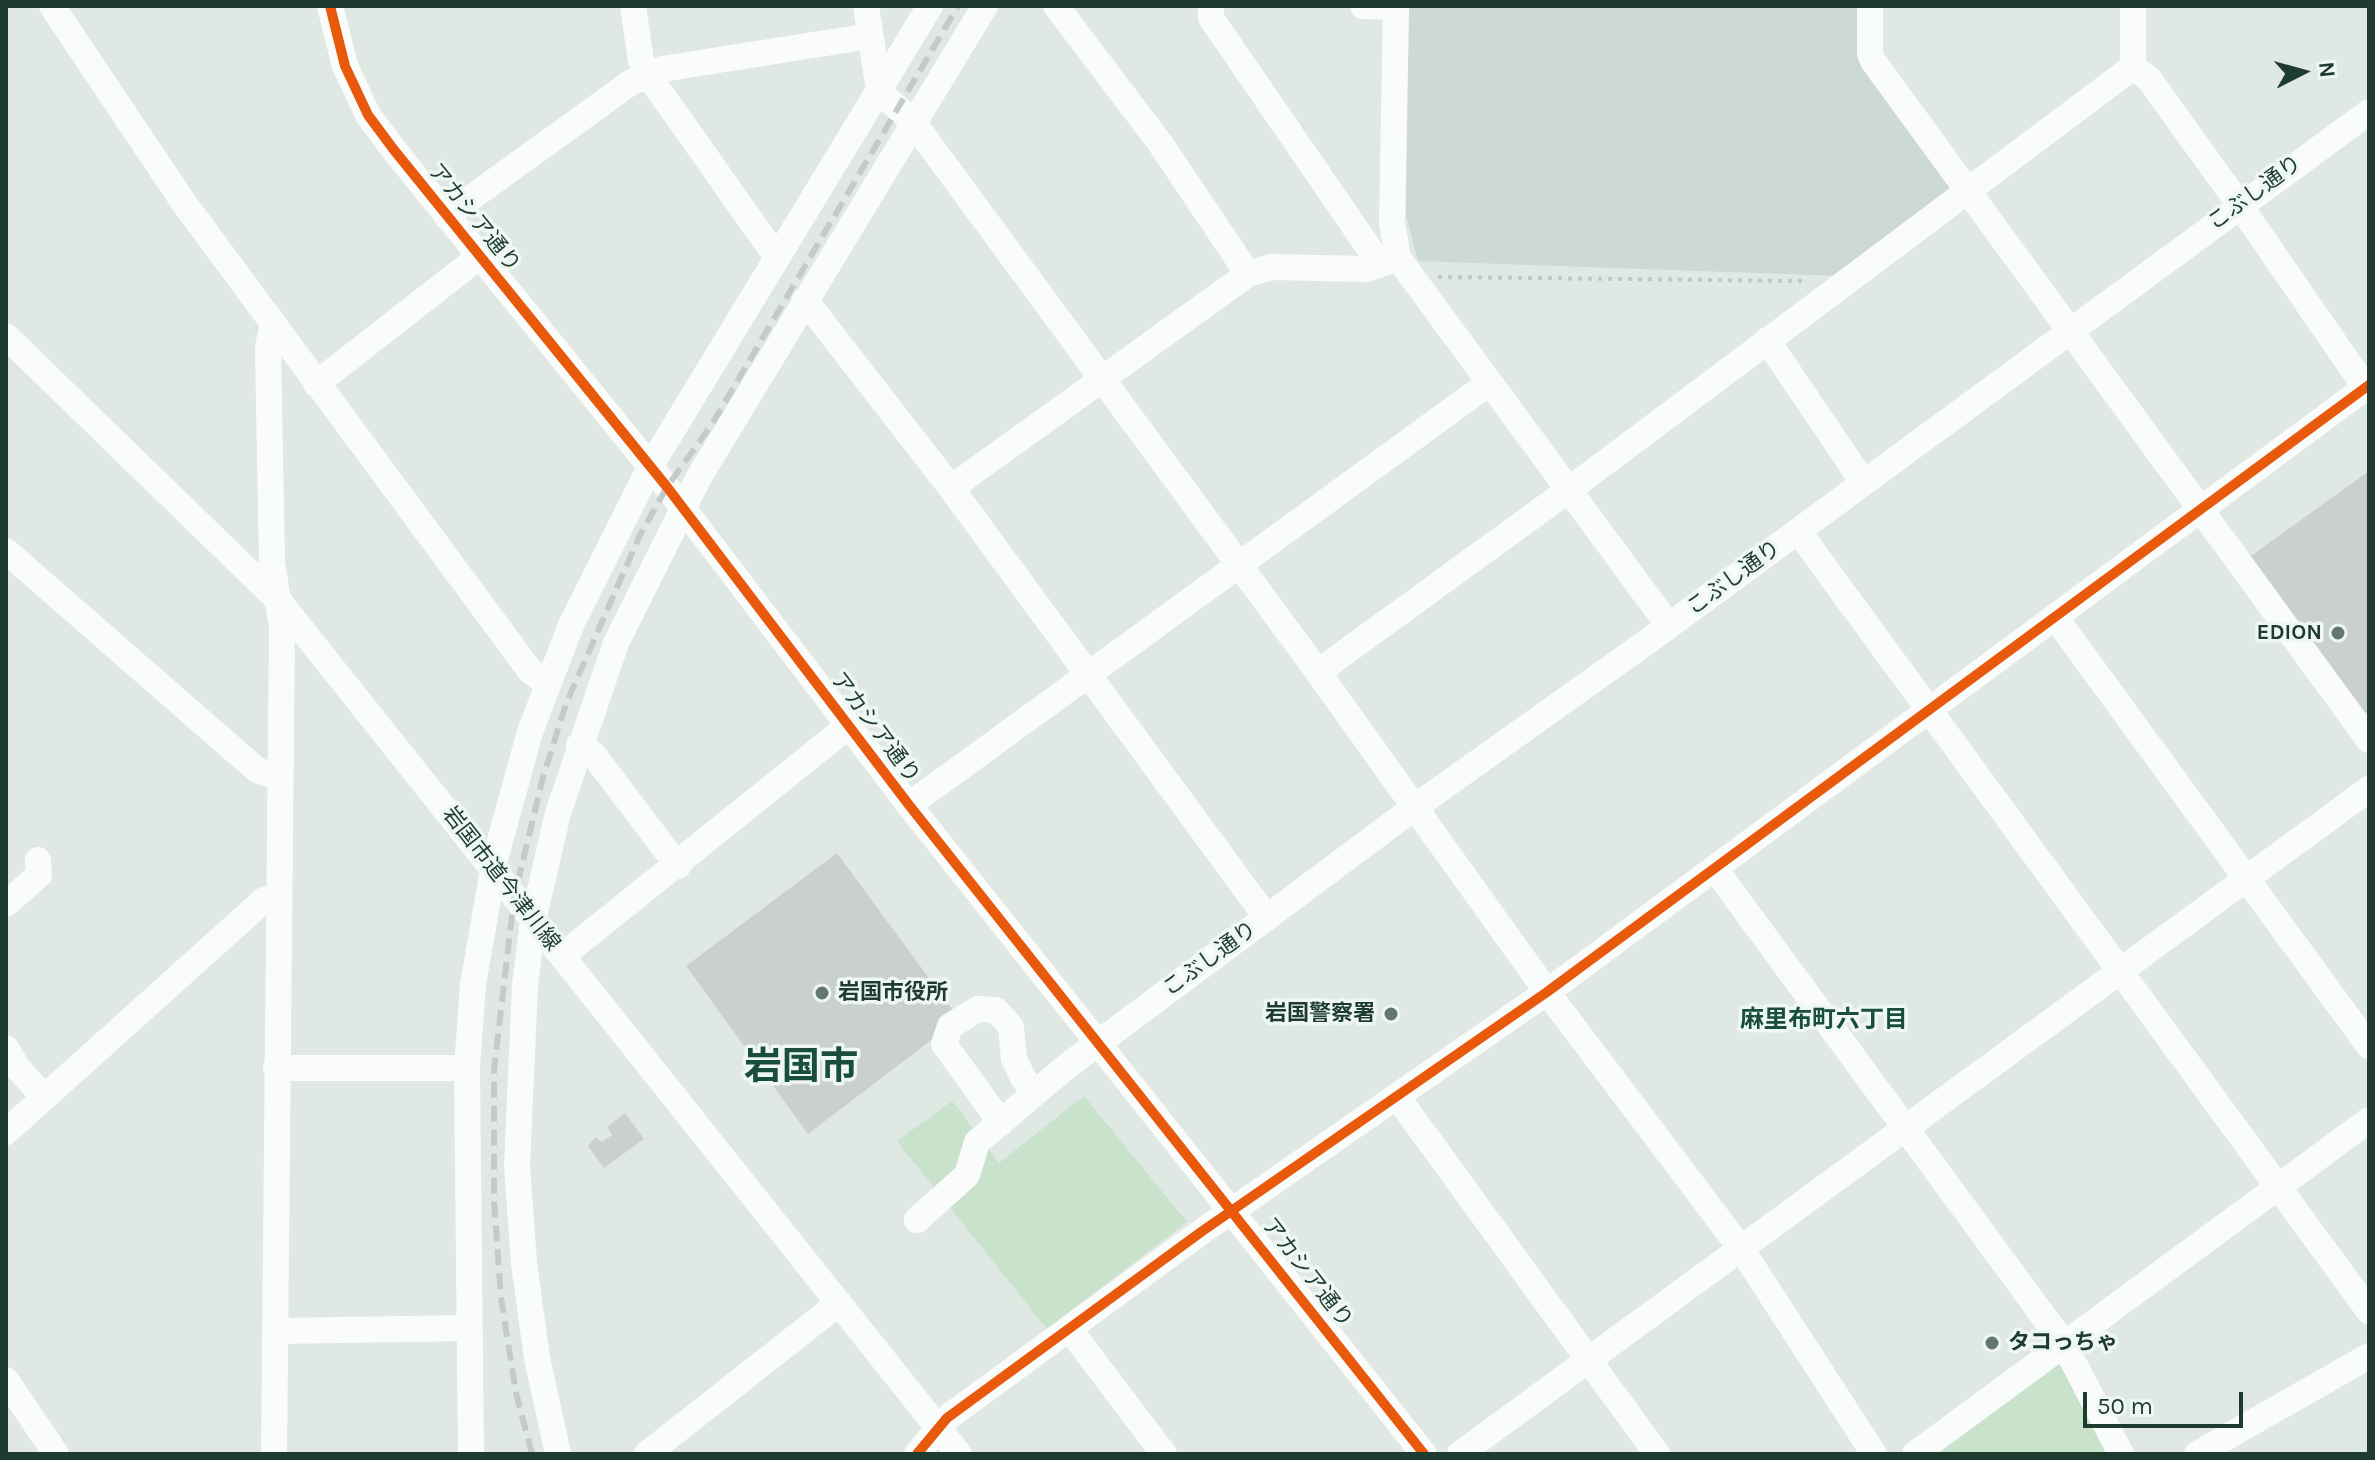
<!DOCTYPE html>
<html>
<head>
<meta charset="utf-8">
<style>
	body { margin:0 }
	#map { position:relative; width:2375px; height:1460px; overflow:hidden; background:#e0e8e4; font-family:Karla,sans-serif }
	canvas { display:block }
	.frame { position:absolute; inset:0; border:8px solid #1e3b2f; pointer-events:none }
	.north { position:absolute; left:2263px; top:32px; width:80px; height:80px; -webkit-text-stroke:6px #eef7f1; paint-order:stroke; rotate:84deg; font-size:22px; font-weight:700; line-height:32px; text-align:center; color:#1e3b2f }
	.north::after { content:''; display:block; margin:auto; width:28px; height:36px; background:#1e3b2f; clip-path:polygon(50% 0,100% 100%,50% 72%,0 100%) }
	.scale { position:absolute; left:2083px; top:1392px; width:160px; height:36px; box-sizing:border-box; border:4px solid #1e3b2f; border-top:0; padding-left:10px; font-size:24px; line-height:28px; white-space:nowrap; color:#1e3b2f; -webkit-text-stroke:6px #eef7f1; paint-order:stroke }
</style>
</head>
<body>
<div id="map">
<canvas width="2375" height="1460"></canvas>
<div class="frame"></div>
<div class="north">N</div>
<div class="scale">50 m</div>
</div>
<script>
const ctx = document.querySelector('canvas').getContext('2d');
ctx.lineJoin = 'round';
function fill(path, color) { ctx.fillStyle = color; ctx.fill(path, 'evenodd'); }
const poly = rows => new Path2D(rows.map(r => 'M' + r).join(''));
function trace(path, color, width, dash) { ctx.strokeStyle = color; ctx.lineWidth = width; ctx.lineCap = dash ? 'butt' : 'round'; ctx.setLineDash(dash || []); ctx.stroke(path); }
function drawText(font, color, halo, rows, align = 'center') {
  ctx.font = font + ' Karla,"Noto Sans JP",sans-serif'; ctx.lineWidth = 7; ctx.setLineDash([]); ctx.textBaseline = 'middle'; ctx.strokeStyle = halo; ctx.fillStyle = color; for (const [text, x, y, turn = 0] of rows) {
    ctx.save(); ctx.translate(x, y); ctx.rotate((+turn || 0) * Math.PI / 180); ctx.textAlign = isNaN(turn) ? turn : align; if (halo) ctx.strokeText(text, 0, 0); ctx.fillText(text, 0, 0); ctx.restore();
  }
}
const built = poly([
	[1409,6,1862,6,1862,60,1954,193,1841,276,1418,261,1406,215]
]);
const green = poly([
	[1084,1096,1187,1222,1047,1329,897,1141,952,1101,999,1163],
	[2060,1360,2110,1454,1933,1454]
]);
const building = poly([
	[2369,471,2369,710,2364,714,2251,556],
	[837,853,959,1019,808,1134,686,966],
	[625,1113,644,1139,604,1168,588,1146,595,1137,602,1142,612,1135,607,1127]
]);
const path = poly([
	[1438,277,1808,281]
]);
const minor = poly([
	[52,6,184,203,531,672,547,682],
	[330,6,345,66,368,115,394,150,667,487,909,805,1424,1454],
	[633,6,641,61,648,75,776,256],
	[866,6,879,91,913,122,1318,672,1547,992,1742,1250,1874,1454],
	[1056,6,1160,143,1248,274],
	[1211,6,1211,18,1380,264],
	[1363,6,1396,7],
	[1396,6,1392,223,1398,258,1669,626],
	[1870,6,1870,54,1873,61,2369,740],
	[2133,6,2133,67,2149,79,2239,204,2365,387],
	[446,216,630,83,662,69,870,36],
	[805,300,951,488,1267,918],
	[273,323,268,347,272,562,282,628,274,1454],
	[6,336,279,601,959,1454],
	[1767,340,1863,482],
	[316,384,480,256],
	[951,488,1248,274,1271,267,1367,269,1398,258],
	[1798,531,2369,1311],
	[6,551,257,770,280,778],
	[2055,617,2369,1046],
	[1318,672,1570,489,2133,67],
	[579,745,593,754,678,866],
	[909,805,1489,383],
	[1715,869,2064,1344,2121,1454],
	[6,904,39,875,38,860],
	[562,956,848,726],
	[6,1048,17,1067,44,1097],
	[276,1068,467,1068],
	[1398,1098,1657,1454],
	[1001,1123,944,1044,950,1026,978,1009,996,1010,1011,1027,1014,1059,1023,1078,1035,1092],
	[6,1132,264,900,278,896],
	[917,1220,967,1175,977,1142,1066,1067,1415,807,1655,636,2369,112],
	[1070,1330,1164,1454],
	[276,1331,469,1328],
	[6,1380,56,1454],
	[471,1454,467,1068,473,984,495,859,530,732,571,625,650,467,930,6],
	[558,1454,537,1358,524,1263,517,1166,525,985,533,921,558,813,616,643,699,477,985,6],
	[647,1454,839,1303],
	[917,1454,947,1418,1201,1232,1547,992,2369,385],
	[1460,1454,2369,789],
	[1915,1454,2369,1120],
	[2197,1454,2369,1356]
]);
const rail = poly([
	[532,1454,516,1393,501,1298,494,1201,494,1070,514,898,543,777,566,704,640,535,667,487,712,424,958,6]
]);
const cycleway = poly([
	[330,6,345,66,368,115,394,150,667,487,909,805,1424,1454],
	[917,1454,947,1418,1201,1232,1547,992,2369,385]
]);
const markers = [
	[2338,633,8,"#62786e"],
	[822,993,8,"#62786e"],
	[1391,1014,8,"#62786e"],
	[1992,1343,8,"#62786e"]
];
const streetNames = [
	["こぶし通り",2255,193,-36],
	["アカシア通り",474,218,51],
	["こぶし通り",1734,578,-36],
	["アカシア通り",875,728,53],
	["岩国市道今津川線",501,879,52],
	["こぶし通り",1210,959,-36],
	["アカシア通り",1307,1273,52]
];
const poiNames = [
	["EDION",2322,633],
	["岩国市役所",838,993,"left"],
	["岩国警察署",1375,1014],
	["タコっちゃ",2008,1343,"left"]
];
const neighbourhoodNames = [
	["麻里布町六丁目",1824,1020]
];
const townNames = [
	["岩国市",801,1068]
];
fill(built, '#cdd9d3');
fill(green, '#c8e2cc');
fill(building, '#cad1cd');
trace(path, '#bec8c4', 4, [4, 6]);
trace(minor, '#fafcfb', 26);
trace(rail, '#c5cac8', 6, [16, 8]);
trace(cycleway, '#e8590c', 10);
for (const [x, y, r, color] of markers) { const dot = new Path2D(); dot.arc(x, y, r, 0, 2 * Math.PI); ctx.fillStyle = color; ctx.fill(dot); trace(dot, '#eef7f1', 3); }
drawText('22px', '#1e3b2f', '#eef7f1', streetNames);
drawText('bold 22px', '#1e3b2f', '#eef7f1', poiNames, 'right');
drawText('bold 24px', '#184e3a', '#eef7f1', neighbourhoodNames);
drawText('bold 38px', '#184e3a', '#eef7f1', townNames);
</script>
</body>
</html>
